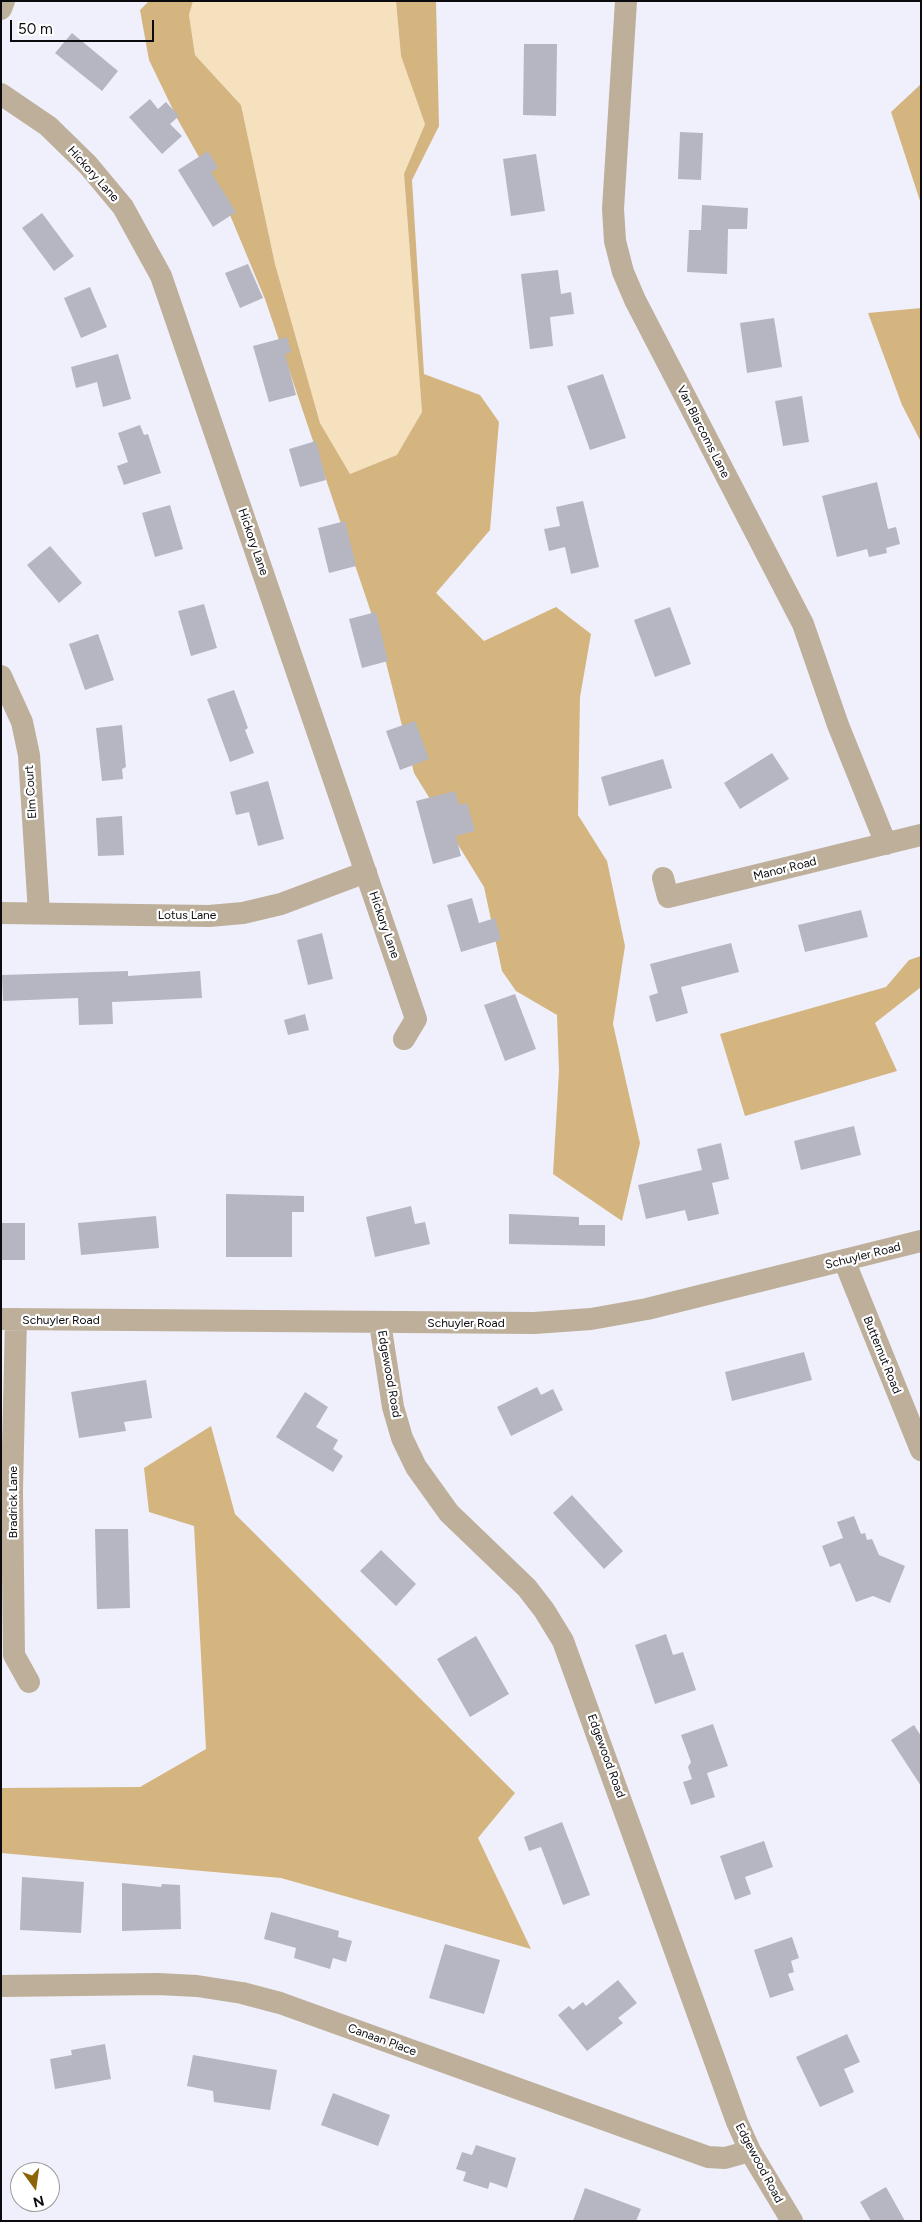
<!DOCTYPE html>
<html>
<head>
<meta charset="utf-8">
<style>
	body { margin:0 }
	#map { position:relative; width:922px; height:2222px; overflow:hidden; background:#eff0fc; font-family:Figtree,sans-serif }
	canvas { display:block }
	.frame { position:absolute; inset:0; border:2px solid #0b0b0f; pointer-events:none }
	.north { position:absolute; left:10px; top:2162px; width:50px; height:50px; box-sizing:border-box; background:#fff; border:1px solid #9d9d9f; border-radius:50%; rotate:166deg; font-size:14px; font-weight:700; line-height:20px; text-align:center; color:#0b0b0f }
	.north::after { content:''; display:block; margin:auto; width:18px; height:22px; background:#8d6508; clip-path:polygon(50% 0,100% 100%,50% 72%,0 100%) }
	.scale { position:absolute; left:10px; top:20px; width:144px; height:22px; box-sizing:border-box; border:2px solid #0b0b0f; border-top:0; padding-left:6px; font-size:15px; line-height:18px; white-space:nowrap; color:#0b0b0f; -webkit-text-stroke:4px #fff; paint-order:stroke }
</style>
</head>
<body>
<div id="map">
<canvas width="922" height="2222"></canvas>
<div class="frame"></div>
<div class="north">N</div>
<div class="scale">50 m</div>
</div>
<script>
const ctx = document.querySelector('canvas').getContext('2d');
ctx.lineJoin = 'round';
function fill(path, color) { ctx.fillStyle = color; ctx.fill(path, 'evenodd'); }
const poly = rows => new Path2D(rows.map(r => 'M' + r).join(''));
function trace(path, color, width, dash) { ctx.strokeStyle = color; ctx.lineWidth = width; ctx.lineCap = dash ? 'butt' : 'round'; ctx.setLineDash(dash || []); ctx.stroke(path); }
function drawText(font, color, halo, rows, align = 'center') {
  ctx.font = font + ' Figtree,sans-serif'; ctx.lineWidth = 4.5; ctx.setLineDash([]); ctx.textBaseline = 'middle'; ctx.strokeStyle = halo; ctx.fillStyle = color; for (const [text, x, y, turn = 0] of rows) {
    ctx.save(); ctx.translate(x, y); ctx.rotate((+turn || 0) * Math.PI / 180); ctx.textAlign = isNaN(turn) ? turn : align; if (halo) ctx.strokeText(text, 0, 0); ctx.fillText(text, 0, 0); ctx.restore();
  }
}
const green = poly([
	[193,1,396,1,401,56,425,124,404,174,422,412,397,456,350,474,320,423,275,264,241,105,195,55,189,15]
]);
const forest = poly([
	[149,1,193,1,189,15,195,55,241,105,275,264,320,423,350,474,397,455,422,412,404,174,425,124,401,56,396,1,436,1,439,126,412,180,424,374,480,395,499,422,490,530,436,593,484,641,556,607,591,634,580,697,578,815,607,861,625,946,613,1024,640,1143,622,1221,553,1174,559,1071,557,1015,516,991,502,971,484,887,414,773,380,639,265,299,225,203,178,120,149,60,140,10],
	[921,84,921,204,891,112],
	[921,308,921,442,902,405,868,313],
	[921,956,921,987,875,1023,897,1071,745,1116,720,1034,886,987,909,960],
	[211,1426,235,1514,515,1793,478,1838,531,1949,281,1878,1,1853,1,1788,140,1787,206,1749,194,1526,149,1512,144,1468]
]);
const building = poly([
	[72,33,118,71,102,91,55,53],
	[524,44,557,44,556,116,523,115],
	[150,99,158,109,166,102,179,116,170,124,182,136,162,154,129,117],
	[680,132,703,133,701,180,678,179],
	[208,151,218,168,211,172,236,212,213,227,178,170],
	[536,154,545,211,511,216,503,159],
	[702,205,748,208,747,229,728,229,727,274,687,272,689,230,701,230],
	[42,213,74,256,54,271,22,228],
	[248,264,263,298,240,308,225,273],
	[558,270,561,294,571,292,574,314,550,317,553,346,530,349,521,274],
	[90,287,107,327,81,338,64,298],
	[774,318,782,367,747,373,740,323],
	[287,337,291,352,285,354,296,395,269,402,253,346],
	[118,354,131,399,103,407,97,382,76,388,71,367],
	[603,374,626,438,590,450,567,386],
	[802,396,809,442,783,446,775,401],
	[140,425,144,435,148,434,161,473,124,485,117,466,128,462,118,433],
	[316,441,326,480,300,487,289,449],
	[877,482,888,529,896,527,900,544,886,548,887,553,869,557,867,549,837,557,822,496],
	[583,501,599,567,571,574,565,547,549,551,544,529,560,526,556,507],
	[170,505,183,549,155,557,142,513],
	[345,521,356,566,329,573,318,528],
	[50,546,82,583,59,603,27,565],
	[204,604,217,648,191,656,178,611],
	[670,607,691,664,655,677,634,620],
	[376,612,388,661,362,668,349,619],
	[98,634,114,680,85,690,69,644],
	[234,690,248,728,245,730,254,753,230,762,207,699],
	[415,721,429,759,400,770,386,731],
	[122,725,126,767,122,769,123,779,102,781,96,728],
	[772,753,789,779,740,809,724,783],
	[663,759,672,788,609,806,601,777],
	[268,781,284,839,258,846,249,812,236,815,230,792],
	[455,791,459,805,467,803,475,831,456,836,461,856,433,864,416,801],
	[122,816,124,855,98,856,96,818],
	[472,898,479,923,495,918,501,940,461,952,447,905],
	[861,910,868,937,805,952,798,925],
	[322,933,333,979,308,985,297,940],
	[731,943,739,972,681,987,688,1013,656,1022,649,996,658,993,650,964],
	[128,971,128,976,200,971,202,998,112,1002,113,1024,79,1025,78,998,3,1001,2,975],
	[515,994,536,1049,505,1061,484,1005],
	[305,1014,309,1030,288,1035,284,1020],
	[854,1126,861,1155,801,1170,794,1141],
	[721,1143,729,1179,712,1183,719,1214,688,1221,685,1210,646,1219,638,1185,702,1170,697,1149],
	[226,1194,304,1196,304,1212,292,1212,292,1257,226,1257],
	[411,1206,415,1224,425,1222,430,1244,375,1257,366,1217],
	[509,1214,579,1217,579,1225,605,1225,605,1246,509,1244],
	[156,1216,159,1248,81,1255,78,1223],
	[1,1223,25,1223,25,1260,1,1260],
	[804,1352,812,1380,732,1401,725,1372],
	[146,1380,152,1418,124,1422,126,1431,79,1438,71,1392],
	[537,1387,541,1395,553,1389,563,1410,511,1436,497,1407],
	[305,1392,328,1407,316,1427,338,1440,333,1449,343,1456,333,1472,276,1437],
	[572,1495,623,1551,604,1569,553,1513],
	[854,1516,861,1534,865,1533,867,1540,872,1539,879,1555,905,1566,890,1603,873,1596,856,1602,840,1563,830,1567,822,1546,843,1538,837,1522],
	[95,1529,128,1529,130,1608,97,1609],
	[381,1550,416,1584,396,1606,360,1571],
	[666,1634,673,1655,683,1652,696,1690,655,1704,635,1645],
	[476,1636,509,1694,470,1717,437,1659],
	[713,1724,728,1766,707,1773,715,1797,691,1805,683,1782,692,1779,688,1767,691,1762,681,1735],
	[914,1725,921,1736,921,1786,891,1740],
	[562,1822,590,1895,563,1905,541,1847,529,1851,524,1837],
	[764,1841,773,1867,745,1877,751,1894,735,1900,720,1856],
	[22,1877,84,1882,81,1933,20,1930],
	[122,1883,161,1887,162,1884,180,1885,181,1929,122,1931],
	[271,1912,339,1931,338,1937,352,1941,346,1962,333,1958,330,1969,294,1958,296,1948,264,1939],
	[792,1937,799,1958,791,1961,794,1972,788,1974,794,1990,770,1998,754,1950],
	[445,1944,500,1960,484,2014,429,1998],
	[618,1980,637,2003,618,2018,623,2023,587,2051,558,2015,569,2006,573,2010,583,2002,586,2006],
	[847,2034,860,2062,844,2069,854,2092,820,2107,796,2057],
	[105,2044,111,2079,55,2089,50,2059,72,2055,71,2050],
	[193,2055,277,2070,270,2110,214,2102,213,2091,187,2086],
	[333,2093,390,2115,378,2146,321,2125],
	[476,2145,516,2158,507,2188,490,2182,488,2189,463,2181,466,2172,456,2169,462,2152,472,2155],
	[886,2187,905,2221,871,2221,860,2202],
	[585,2188,641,2209,636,2221,573,2221]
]);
const minor = poly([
	[626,1,613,209,615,241,623,272,635,300,803,624,838,725,886,844],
	[1,9,4,1],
	[1,94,48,126,88,165,123,207,161,276,416,1019,404,1039],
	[1,676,22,722,29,755,39,913],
	[663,878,668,897,921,835],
	[1,913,209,916,243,913,281,904,366,872],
	[844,1260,921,1450],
	[1,1319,534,1323,591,1319,647,1309,921,1241],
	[16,1319,12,1490,14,1655,29,1682],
	[380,1323,393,1407,402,1438,416,1467,449,1513,527,1588,544,1610,563,1641,737,2122,750,2151,792,2221],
	[1,1986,158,1984,197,1986,242,1993,280,2003,708,2157,725,2158,750,2151]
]);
const streetNames = [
	["Hickory Lane",93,174,48],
	["Van Blarcoms Lane",703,432,63],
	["Hickory Lane",253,542,71],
	["Elm Court",31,792,-94],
	["Manor Road",785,869,-14],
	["Lotus Lane",187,915],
	["Hickory Lane",384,925,71],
	["Schuyler Road",863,1256,-14],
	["Schuyler Road",61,1320],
	["Schuyler Road",466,1323],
	["Butternut Road",882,1355,68],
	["Edgewood Road",389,1374,80],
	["Bradrick Lane",13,1502,-90],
	["Edgewood Road",606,1756,70],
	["Canaan Place",382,2040,20],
	["Edgewood Road",759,2163,62]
];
fill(green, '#f5e1be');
fill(forest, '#d4b580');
fill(building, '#b5b6c1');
trace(minor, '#bdaf99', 22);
drawText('12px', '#0b0b0f', '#fff', streetNames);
</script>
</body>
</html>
